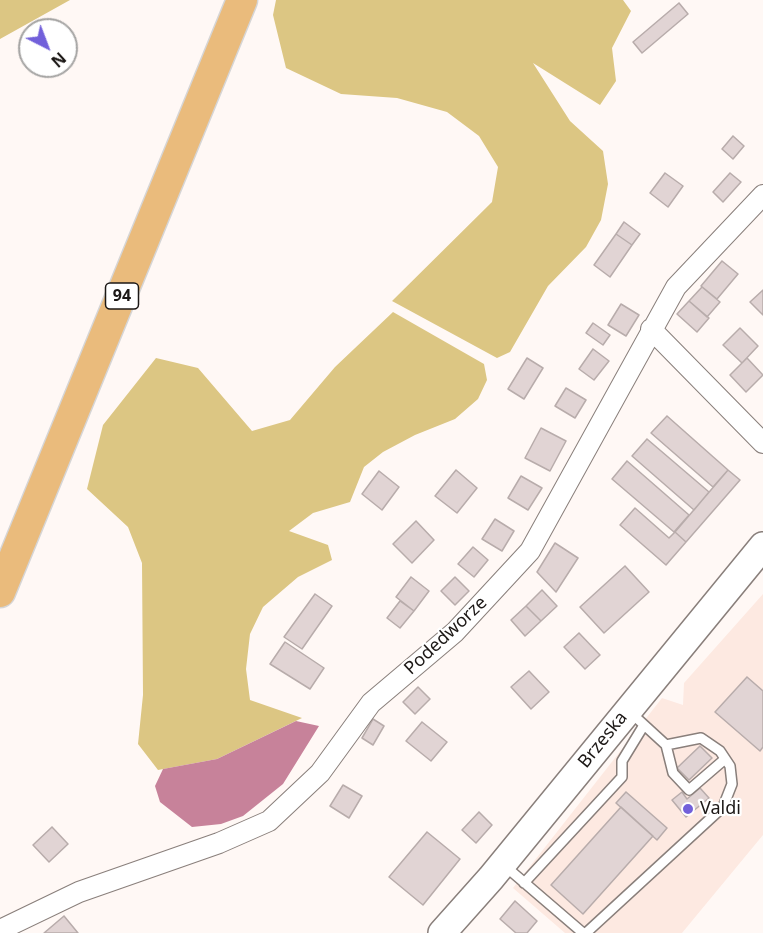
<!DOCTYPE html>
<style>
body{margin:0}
#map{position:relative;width:763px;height:933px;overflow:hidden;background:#fff8f5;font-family:"Noto Sans",sans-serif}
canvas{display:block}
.north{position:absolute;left:18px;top:18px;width:60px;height:60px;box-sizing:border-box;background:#fff;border:2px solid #a4a3a2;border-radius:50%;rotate:138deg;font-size:16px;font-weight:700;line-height:24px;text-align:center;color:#1c1816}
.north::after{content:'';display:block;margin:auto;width:21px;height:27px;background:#7260da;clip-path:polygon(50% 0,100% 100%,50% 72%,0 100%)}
</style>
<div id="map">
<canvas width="763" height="933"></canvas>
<div class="north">N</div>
</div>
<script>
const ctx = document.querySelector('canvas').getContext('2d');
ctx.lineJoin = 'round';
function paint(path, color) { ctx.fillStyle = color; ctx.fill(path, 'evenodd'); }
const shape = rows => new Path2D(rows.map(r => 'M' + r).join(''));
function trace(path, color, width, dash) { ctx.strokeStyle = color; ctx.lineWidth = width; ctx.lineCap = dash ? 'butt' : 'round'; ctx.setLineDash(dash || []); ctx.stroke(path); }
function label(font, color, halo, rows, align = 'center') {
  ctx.font = font + ' "Noto Sans",sans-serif'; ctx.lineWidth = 4.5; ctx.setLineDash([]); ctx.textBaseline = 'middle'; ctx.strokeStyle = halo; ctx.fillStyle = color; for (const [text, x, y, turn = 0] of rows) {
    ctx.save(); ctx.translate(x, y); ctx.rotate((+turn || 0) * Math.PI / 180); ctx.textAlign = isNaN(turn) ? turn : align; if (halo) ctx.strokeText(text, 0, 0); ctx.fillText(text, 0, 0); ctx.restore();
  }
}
paint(shape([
 [763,594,763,835,682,933,565,933,513,888,662,698,683,705,684,683]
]), '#fde9e1');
paint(shape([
 [0,0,70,0,0,39],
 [276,0,623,0,631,11,612,48,616,81,600,105,533,63,570,121,603,151,608,184,601,220,586,247,548,286,510,352,497,358,392,301,492,202,498,167,479,136,447,112,397,98,341,94,286,68,273,15],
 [393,312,484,364,487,380,478,399,455,419,415,435,383,452,364,467,350,502,313,513,289,531,328,545,332,560,298,577,263,607,250,634,246,669,250,700,302,718,217,759,158,770,138,744,143,695,142,563,128,527,87,489,103,425,156,358,198,368,252,431,290,420,335,367]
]), '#dcc683');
paint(shape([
 [296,721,319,726,283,784,243,816,221,824,192,827,160,802,155,786,163,769,217,759]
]), '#c7829a');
const building = shape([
 [679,3,688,14,642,53,633,42,679,3],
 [733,136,744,146,733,159,722,149,733,136],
 [665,173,683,186,668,207,650,193,665,173],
 [730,173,741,182,723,202,713,192,730,173],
 [624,222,640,234,632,245,616,234,624,222],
 [616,234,632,245,610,277,594,265,616,234],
 [722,261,738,274,717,299,701,286,722,261],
 [702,287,720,302,707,317,689,301,702,287],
 [763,290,763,315,750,302,763,290],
 [689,301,709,318,697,332,677,314,689,301],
 [621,304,639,315,626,336,608,325,621,304],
 [593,323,610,335,603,345,586,333,593,323],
 [740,328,758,346,742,363,723,345,740,328],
 [593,349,609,361,594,380,579,369,593,349],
 [527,358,543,368,524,399,508,389,527,358],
 [747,358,763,375,746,392,730,375,747,358],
 [566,388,586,400,575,418,555,406,566,388],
 [667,416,728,470,713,487,651,433,667,416],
 [541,428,566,441,550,471,525,458,541,428],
 [647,439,709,492,694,510,632,456,647,439],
 [627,461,689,515,674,532,612,479,627,461],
 [456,470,477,488,457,513,435,496,456,470],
 [728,470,740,480,686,542,675,532,728,470],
 [379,471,399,487,382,510,362,494,379,471],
 [521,476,542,488,528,510,508,498,521,476],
 [635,508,669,538,675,532,686,542,666,565,620,525,635,508],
 [495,519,514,531,502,551,482,539,495,519],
 [416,521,434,540,412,563,393,544,416,521],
 [555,543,578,558,556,592,537,572,555,543],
 [473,547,488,560,474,577,458,564,473,547],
 [625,566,649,592,604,633,580,607,625,566],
 [411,577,429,591,414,611,396,597,411,577],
 [455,577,469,591,455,605,441,591,455,577],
 [542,590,557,606,541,621,526,606,542,590],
 [315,594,332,606,302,649,284,637,315,594],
 [400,601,414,611,400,628,387,618,400,601],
 [526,606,541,621,525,636,511,620,526,606],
 [579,633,600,655,585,669,564,647,579,633],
 [285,642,324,668,310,689,270,664,285,642],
 [529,671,549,692,531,709,511,687,529,671],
 [747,677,763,691,763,747,760,751,715,712,747,677],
 [418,687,430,699,415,714,403,702,418,687],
 [373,719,384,726,373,745,362,738,373,719],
 [422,722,447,742,431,761,406,741,422,722],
 [700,746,712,758,689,780,677,768,700,746],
 [343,785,362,796,349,818,330,806,343,785],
 [700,788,709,798,686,817,672,800,682,792,687,799,700,788],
 [626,792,667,828,657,840,616,803,626,792],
 [621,807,653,836,583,914,551,885,621,807],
 [479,812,492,825,476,843,462,830,479,812],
 [52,827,68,844,49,862,33,845,52,827],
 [427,832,460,859,423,905,389,877,427,832],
 [515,901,537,921,527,933,516,933,500,919,515,901],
 [64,916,78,933,44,933,64,916]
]);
paint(building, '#e1d4d4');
trace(building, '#b8acab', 1.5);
const service = shape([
 [630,712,666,745,673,773,689,790,725,759],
 [505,866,583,933],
 [524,883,622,777,622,761,644,725],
 [586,933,723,807,732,784,730,766,720,751,701,738,666,745]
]);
const minor = shape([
 [651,329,763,443],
 [0,930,79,892,219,843,269,821,320,773,371,703,455,632,530,551,676,287,763,195]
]);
const secondary = shape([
 [442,933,491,878,763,546]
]);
const primary = shape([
 [0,592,242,0]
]);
trace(service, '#897f7b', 12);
trace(minor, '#897f7b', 22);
trace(secondary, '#897f7b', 30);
trace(primary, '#d6d5d5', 33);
trace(service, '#fff', 9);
trace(minor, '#fff', 20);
trace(secondary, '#fff', 27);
trace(primary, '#eabb7c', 30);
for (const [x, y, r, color] of [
 [688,809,6,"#7260da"]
]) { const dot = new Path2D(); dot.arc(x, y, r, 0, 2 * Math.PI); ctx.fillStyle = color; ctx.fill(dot); trace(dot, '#fff', 2); }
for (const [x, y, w] of [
 [122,296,33]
]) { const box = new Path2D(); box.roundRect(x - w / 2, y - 13, w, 26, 4.5); ctx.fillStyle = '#fff'; ctx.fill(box); trace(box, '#1c1816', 1.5); }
label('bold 16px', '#1c1816', null, [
 ["94",122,296]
]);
label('18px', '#1c1816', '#fff', [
 ["Podedworze",446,636,-43],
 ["Brzeska",603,740,-51]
]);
label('18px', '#1c1816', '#fff', [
 ["Valdi",700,809]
], 'left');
</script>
